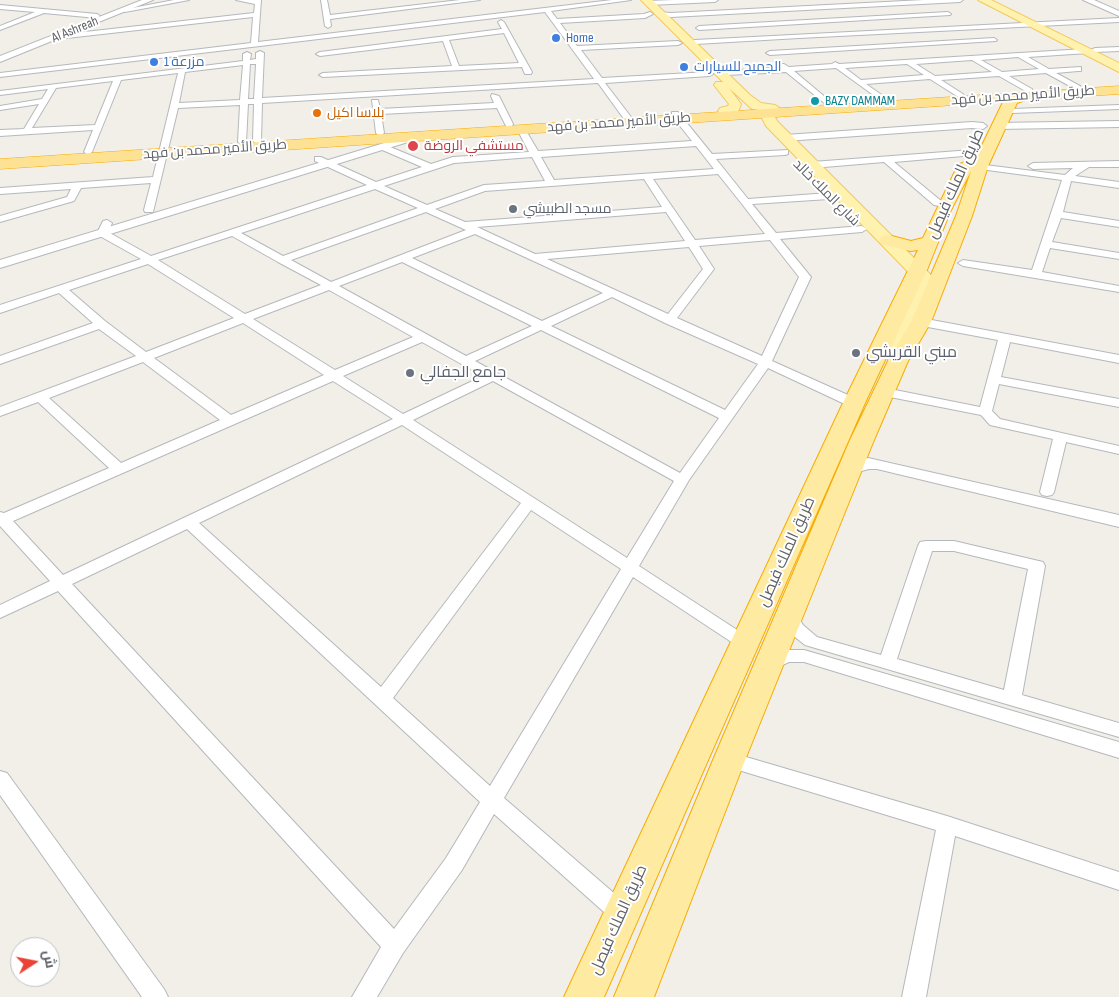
<!DOCTYPE html>
<meta charset="utf-8">
<style>
body{margin:0}
#map{position:relative;width:1119px;height:997px;overflow:hidden;background:#f1efe8;font-family:"Sofia Sans Condensed",Cairo,sans-serif}
canvas{display:block}
.north{position:absolute;left:10px;top:937px;width:50px;height:50px;box-sizing:border-box;background:#fff;border:1px solid #bfc1c3;border-radius:50%;rotate:79deg;font-size:14px;font-weight:700;line-height:20px;text-align:center;color:#5f6368}
.north::after{content:'';display:block;margin:auto;width:18px;height:22px;background:#ea4335;clip-path:polygon(50% 0,100% 100%,50% 72%,0 100%)}
</style>
<div id="map">
<canvas width="1119" height="997"></canvas>
<div class="north">ش</div>
</div>
<script>
const ctx = document.querySelector('canvas').getContext('2d');
ctx.lineJoin = 'round';
const shape = rows => new Path2D(rows.map(r => 'M' + r).join(''));
function trace(path, color, width, dash) { ctx.strokeStyle = color; ctx.lineWidth = width; ctx.lineCap = dash ? 'butt' : 'round'; ctx.setLineDash(dash || []); ctx.stroke(path); }
function paint(path, color) { ctx.fillStyle = color; ctx.fill(path, 'evenodd'); }
function label(font, color, halo, rows, align = 'center') {
  ctx.font = font + ' "Sofia Sans Condensed",Cairo,sans-serif'; ctx.lineWidth = 4; ctx.setLineDash([]); ctx.textBaseline = 'middle'; ctx.strokeStyle = halo; ctx.fillStyle = color; for (const [text, x, y, turn = 0] of rows) {
    ctx.save(); ctx.translate(x, y); ctx.rotate((+turn || 0) * Math.PI / 180); ctx.textAlign = isNaN(turn) ? turn : align; if (halo) ctx.strokeText(text, 0, 0); ctx.fillText(text, 0, 0); ctx.restore();
  }
}
const minor = shape([
 [174,0,189,0,125,12,122,10,174,0],
 [236,0,261,0,258,42,612,0,631,0,551,11,557,19,644,14,650,12,653,14,645,18,560,23,577,46,678,41,682,43,678,45,581,50,602,78,709,72,713,74,709,76,605,83,631,117,627,119,624,119,598,83,262,103,261,141,257,144,253,141,254,104,248,104,246,142,242,145,238,142,240,105,178,108,153,212,145,212,144,210,151,183,81,188,74,201,0,222,0,216,67,197,71,189,0,194,0,188,153,177,178,73,121,80,92,152,88,155,84,152,93,130,0,136,0,130,24,129,39,104,0,110,0,106,42,99,48,89,0,95,0,91,243,61,243,54,247,52,251,54,250,60,256,59,256,53,260,51,264,53,262,98,594,79,545,12,0,77,0,73,251,43,253,17,58,39,55,37,58,35,254,13,255,4,236,0],
 [250,64,256,64,254,99,248,99,250,64],
 [243,65,240,100,179,103,185,72,243,65],
 [113,81,95,125,32,128,56,88,113,81],
 [321,0,327,0,330,15,460,0,480,0,330,19,331,26,328,28,325,26,321,0],
 [673,0,718,0,715,2,649,5,646,3,649,1,673,0],
 [924,0,963,0,960,2,671,17,656,14,659,12,671,13,924,0],
 [0,5,97,14,100,16,97,18,44,13,0,30,0,26,35,12,0,9,0,5],
 [948,12,951,14,950,15,699,30,696,28,699,26,948,12],
 [1119,18,1119,22,799,38,696,44,691,46,687,44,695,40,1119,18],
 [501,20,504,22,532,72,531,74,525,74,522,67,323,77,319,75,323,73,452,66,443,41,320,56,316,54,320,52,502,29,498,22,501,20],
 [504,33,519,63,459,66,449,40,504,33],
 [994,38,997,40,996,41,770,55,766,53,770,51,994,38],
 [1119,47,1119,51,1095,52,1091,50,1095,48,1119,47],
 [1085,49,1089,51,1088,53,1028,57,1049,69,1081,67,1081,71,1078,71,1056,73,1080,86,1081,88,1077,90,1046,73,1009,76,1032,89,1032,93,1029,93,999,76,941,80,963,94,964,96,960,98,930,79,866,84,886,98,887,100,883,102,836,68,794,71,831,102,832,104,828,106,786,72,726,75,714,71,718,69,726,71,781,67,781,64,784,64,789,67,832,64,835,62,839,64,1085,49],
 [1018,57,1039,69,1002,72,981,60,1018,57],
 [972,60,992,72,935,76,916,64,972,60],
 [907,64,924,75,861,80,845,68,907,64],
 [492,94,499,96,513,124,512,126,506,126,497,108,381,114,384,133,380,136,376,133,372,100,378,100,380,109,494,103,491,96,492,94],
 [1119,105,1119,109,1012,113,1008,111,1012,109,1119,105],
 [672,112,678,112,712,154,788,150,788,154,785,155,716,159,748,199,829,193,834,196,829,199,752,204,776,233,862,226,867,229,862,232,780,239,811,277,772,361,859,400,861,403,859,406,849,406,768,368,689,480,639,566,751,639,754,643,751,647,745,649,739,647,633,577,504,798,630,907,633,914,630,921,622,924,614,921,494,814,462,870,403,953,377,997,352,997,381,947,58,591,0,618,0,605,50,581,0,526,0,512,4,513,109,468,38,402,0,416,0,407,136,356,99,329,0,364,0,356,93,323,59,293,0,313,0,305,141,259,98,235,97,233,103,221,107,220,112,223,108,232,151,256,367,185,315,161,315,157,321,157,376,182,422,167,380,149,380,145,383,144,431,164,453,157,529,152,517,129,521,126,525,129,538,151,692,141,672,116,672,112],
 [696,146,714,169,554,180,541,157,696,146],
 [532,157,545,181,484,185,427,205,384,186,454,163,532,157],
 [718,174,742,204,765,234,695,240,653,179,718,174],
 [644,179,662,207,465,222,435,209,485,191,644,179],
 [375,189,418,208,283,256,241,233,375,189],
 [426,212,466,230,331,282,291,260,426,212],
 [666,212,685,241,535,254,477,227,666,212],
 [475,234,603,293,542,321,412,258,475,234],
 [232,236,278,262,321,285,245,314,158,260,232,236],
 [770,240,799,277,762,356,677,318,714,269,699,246,770,240],
 [689,247,703,269,668,314,547,259,689,247],
 [402,262,532,326,466,356,339,286,402,262],
 [148,264,234,318,146,352,105,321,69,290,148,264],
 [329,290,413,337,335,370,253,319,329,290],
 [612,297,665,323,758,364,725,410,551,326,612,297],
 [243,323,324,375,231,415,154,358,243,323],
 [541,330,719,418,680,473,475,361,541,330],
 [422,342,483,376,403,414,343,376,422,342],
 [143,362,220,420,121,463,49,398,143,362],
 [333,381,393,419,63,575,13,521,333,381],
 [493,381,674,481,627,558,413,420,493,381],
 [402,425,521,503,381,687,199,523,402,425],
 [531,510,621,569,490,786,393,698,531,510],
 [187,529,480,802,446,858,394,929,72,584,187,529],
 [1119,121,1119,127,997,129,993,126,997,123,1119,121],
 [972,122,983,123,987,126,983,129,972,128,785,141,781,138,785,135,972,122],
 [972,150,976,153,975,155,894,162,940,200,949,202,949,206,946,207,934,205,884,162,812,168,807,165,812,162,972,150],
 [1119,161,1119,167,1089,167,1075,176,1119,182,1119,188,1071,181,1063,212,1119,221,1119,227,1061,218,1052,242,1119,253,1119,259,1050,248,1042,272,1119,286,1119,292,963,266,958,263,963,260,1032,270,1062,180,980,169,977,168,977,164,1065,175,1073,168,1033,169,1028,166,1033,163,1119,161],
 [921,318,1119,355,1119,363,1010,342,1001,377,1119,399,1119,407,999,384,992,411,1000,419,1119,446,1119,454,1066,442,1054,492,1052,495,1047,496,1042,495,1040,492,1053,439,990,425,981,415,880,395,878,392,880,389,885,388,980,407,998,340,917,325,915,322,921,318],
 [926,541,954,541,1043,562,1045,566,1022,695,1119,723,1119,737,805,645,790,633,781,616,784,612,790,610,796,612,803,625,817,637,881,655,918,546,920,542,926,541],
 [932,551,954,551,1028,569,1004,690,897,659,932,551],
 [786,650,804,650,1119,742,1119,758,804,662,789,662,770,671,764,670,761,665,764,660,786,650],
 [729,752,947,816,1119,872,1119,890,955,836,926,997,902,997,936,830,722,765,719,760,722,755,729,752],
 [0,771,7,773,164,989,168,997,142,997,0,795,0,771]
]);
const tertiary = shape([
 [142,0,153,0,0,62,0,56,142,0],
 [1083,0,1094,0,1119,11,1119,16,1083,0],
 [417,133,422,136,421,138,0,268,0,260,417,133],
 [868,458,1119,515,1119,527,877,469,869,469,850,474,844,473,841,469,844,465,868,458]
]);
const primary = shape([
 [641,0,652,0,750,95,761,103,775,105,781,109,783,112,775,117,777,121,930,274,933,278,933,284,911,340,908,361,905,365,898,367,891,365,888,361,891,340,915,284,915,279,766,126,761,116,767,111,752,109,729,88,741,104,738,112,725,115,720,114,718,111,720,108,728,106,729,104,714,85,716,82,723,82,641,0],
 [978,0,991,0,1119,63,1119,72,978,0]
]);
const trunk = shape([
 [1023,92,1030,96,1028,99,1017,103,988,166,972,216,931,322,908,361,874,440,745,760,654,997,614,997,713,760,850,440,888,361,911,322,956,216,971,171,950,212,927,270,865,403,604,997,564,997,843,403,918,250,911,251,905,250,882,244,879,240,882,236,888,235,911,241,923,238,957,167,960,164,965,162,972,166,1004,100,1006,97,1023,92]
]);
const motorway = shape([
 [1119,86,1119,94,0,169,0,159,1119,86]
]);
trace(minor, '#b5b8bc', 2);
trace(tertiary, '#b5b8bc', 2);
trace(primary, '#f2c960', 2);
trace(trunk, '#f9ab00', 2);
trace(motorway, '#f9ab00', 1);
paint(minor, '#fff');
paint(tertiary, '#fff');
paint(primary, '#fff2af');
paint(trunk, '#feeaa1');
paint(motorway, '#fde293');
for (const [x, y, r, color] of [
 [556,38,5,"#3f7fe0"],
 [154,62,5,"#3f7fe0"],
 [684,67,5,"#3f7fe0"],
 [815,101,5,"#0f9aa8"],
 [317,113,5,"#e8710a"],
 [413,146,6,"#e0444e"],
 [513,209,5,"#6b7280"],
 [856,353,5,"#6b7280"],
 [410,373,5,"#6b7280"]
]) { const dot = new Path2D(); dot.arc(x, y, r, 0, 2 * Math.PI); ctx.fillStyle = color; ctx.fill(dot); trace(dot, '#fff', 2); }
label('14px', '#5f6368', '#fff', [
 ["Al Ashreah",75,30,-22],
 ["طريق الأمير محمد بن فهد",1023,96,-4],
 ["طريق الأمير محمد بن فهد",619,123,-4],
 ["طريق الأمير محمد بن فهد",215,150,-4],
 ["شارع الملك خالد",826,193,45]
]);
label('14px', '#366cbe', '#fff', [
 ["Home",566,38],
 ["مزرعة 1",164,62],
 ["الجميح للسيارات",694,67]
], 'left');
label('14px', '#0d838f', '#fff', [
 ["BAZY DAMMAM",825,101]
], 'left');
label('14px', '#c56008', '#fff', [
 ["بلاسا اكيل",327,113]
], 'left');
label('14px', '#be3a42', '#fff', [
 ["مستشفي الروضة",424,146]
], 'left');
label('14px', '#5b616d', '#fff', [
 ["مسجد الطبيشي",523,209]
], 'left');
label('16px', '#5f6368', '#fff', [
 ["طريق الملك فيصل",956,184,-66],
 ["طريق الملك فيصل",787,552,-66],
 ["طريق الملك فيصل",619,920,-66]
]);
label('16px', '#5b616d', '#fff', [
 ["مبني القريشي",866,353],
 ["جامع الجفالي",420,373]
], 'left');
</script>
